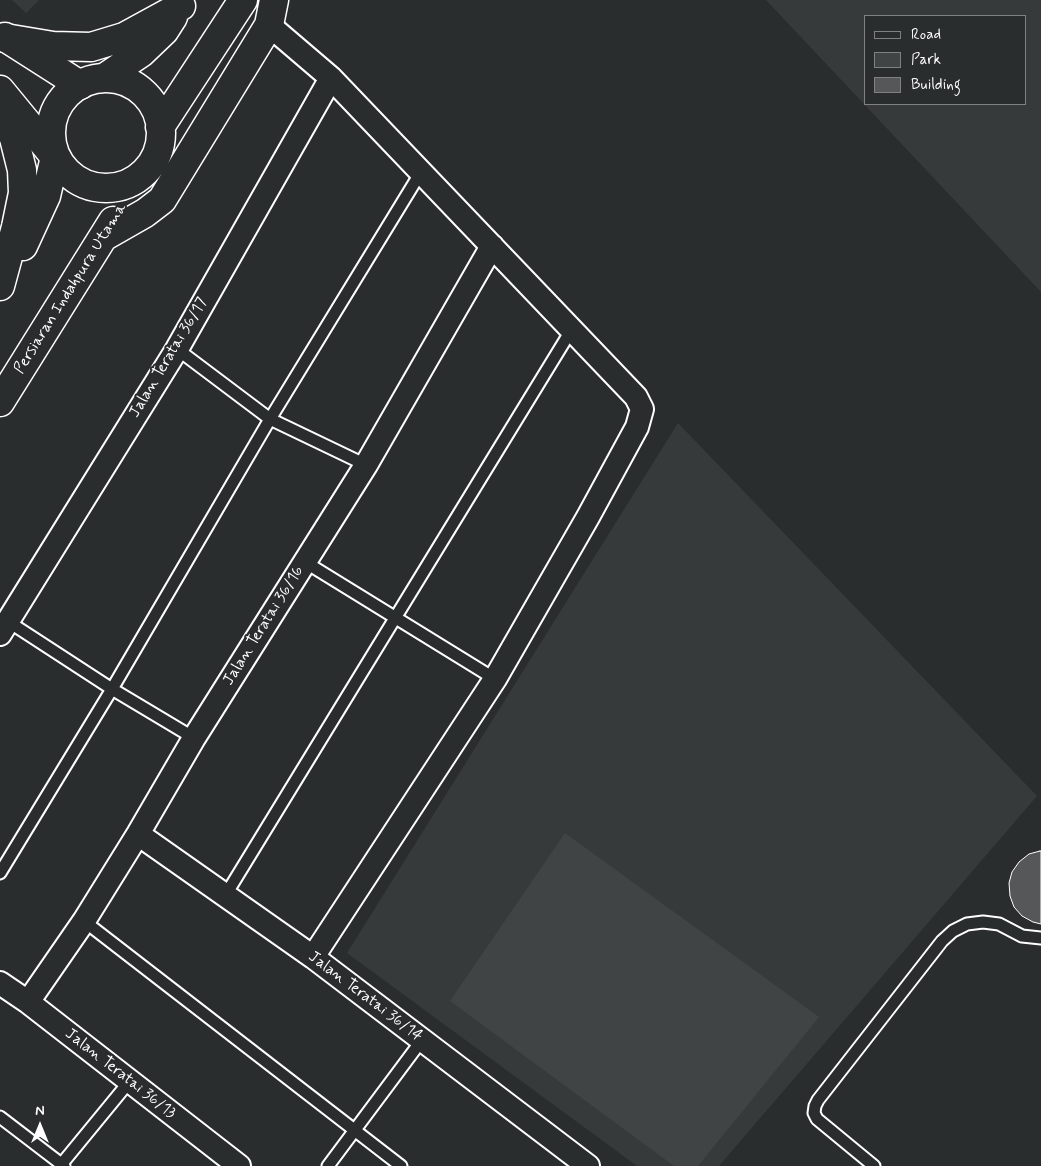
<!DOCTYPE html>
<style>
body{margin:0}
#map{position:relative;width:1041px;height:1166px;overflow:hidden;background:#2a2d2e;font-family:Mynerve,sans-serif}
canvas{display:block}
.legend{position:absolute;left:864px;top:15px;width:162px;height:90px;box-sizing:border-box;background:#2a2d2e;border:1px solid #7f8182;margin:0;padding:6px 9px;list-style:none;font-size:15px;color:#fff}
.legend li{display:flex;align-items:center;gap:10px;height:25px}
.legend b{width:25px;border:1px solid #7f8182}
.north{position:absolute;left:15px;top:1101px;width:50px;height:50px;-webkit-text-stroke:4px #2a2d2e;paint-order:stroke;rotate:0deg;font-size:14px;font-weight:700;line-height:20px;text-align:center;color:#fff}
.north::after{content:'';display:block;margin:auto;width:18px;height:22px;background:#fff;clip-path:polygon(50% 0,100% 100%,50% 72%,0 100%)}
</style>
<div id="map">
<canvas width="1041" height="1166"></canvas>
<ul class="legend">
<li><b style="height:6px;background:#2a2d2e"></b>Road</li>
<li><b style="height:14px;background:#414445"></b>Park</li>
<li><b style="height:14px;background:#555758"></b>Building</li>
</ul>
<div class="north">N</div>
</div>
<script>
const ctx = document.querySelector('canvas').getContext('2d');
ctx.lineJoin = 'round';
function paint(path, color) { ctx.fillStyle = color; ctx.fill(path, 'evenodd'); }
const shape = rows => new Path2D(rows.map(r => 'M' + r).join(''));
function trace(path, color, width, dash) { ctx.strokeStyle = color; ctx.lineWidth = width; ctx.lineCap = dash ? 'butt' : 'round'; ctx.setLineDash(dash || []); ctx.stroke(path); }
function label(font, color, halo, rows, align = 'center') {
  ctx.font = font + ' Mynerve,sans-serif'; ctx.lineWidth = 4; ctx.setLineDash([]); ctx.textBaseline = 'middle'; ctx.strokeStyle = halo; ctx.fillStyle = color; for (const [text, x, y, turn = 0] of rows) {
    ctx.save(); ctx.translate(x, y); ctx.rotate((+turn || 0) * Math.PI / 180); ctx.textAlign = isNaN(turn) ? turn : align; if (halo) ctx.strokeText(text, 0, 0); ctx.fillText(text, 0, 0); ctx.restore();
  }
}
paint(shape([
 [12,0,39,0,26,13],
 [766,0,1041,0,1041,292],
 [865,16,1025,16,1025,104,865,104],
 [678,423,1037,796,719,1166,637,1166,347,953]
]), '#373a3b');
paint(shape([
 [565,833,819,1017,698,1166,674,1166,450,1001]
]), '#414445');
const building = shape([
 [1040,851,1041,851,1041,924,1033,922,1022,916,1014,907,1010,896,1009,883,1012,872,1019,862,1029,854,1040,851]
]);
paint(building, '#555758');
trace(building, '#fff', 1);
const service = shape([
 [177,349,270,419,366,465],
 [305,562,495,679],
 [9,622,112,689,194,738],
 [0,873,112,689,270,419,421,172],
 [225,896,572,329],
 [84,921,401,1166],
 [0,1117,64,1166],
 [60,1166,129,1082],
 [328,1166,422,1040],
 [874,1166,817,1119,814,1113,815,1106,818,1100,942,941,953,931,967,924,983,922,999,924,1022,936,1041,938]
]);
const minor = shape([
 [269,25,331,78,636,397,642,409,637,427,588,517,495,679,313,957],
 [0,634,177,349,331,78],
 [138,834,313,957,588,1166],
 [0,983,28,1002,239,1166],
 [28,1002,84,921,138,834,194,738,366,465,492,246]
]);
const tertiary = shape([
 [5,37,80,85],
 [0,90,55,157]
]);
const primary = shape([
 [5,38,53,46,91,47,124,37,181,6],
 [104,78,141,53,164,31,173,17],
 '51 133a55 55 0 1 1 110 0a55 55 0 1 1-110 0Z',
 [0,110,14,138,22,170,23,193,16,227,0,286],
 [160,127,243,0],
 [103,237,145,213,162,200,269,25,274,0],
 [23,246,46,196,55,157],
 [0,402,113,221]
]);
trace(service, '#fff', 15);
trace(minor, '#fff', 26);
trace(tertiary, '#fff', 31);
trace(primary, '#fff', 31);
trace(service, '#2a2d2e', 11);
trace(minor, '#2a2d2e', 22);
trace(tertiary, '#2a2d2e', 28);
trace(primary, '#2a2d2e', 28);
label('16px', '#fff', '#2a2d2e', [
 ["Persiaran Indahpura Utama",71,289,-58],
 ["Jalan Teratai 36/17",169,358,-59],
 ["Jalan Teratai 36/16",264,626,-58],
 ["Jalan Teratai 36/14",365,997,37],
 ["Jalan Teratai 36/13",120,1074,38]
]);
</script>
